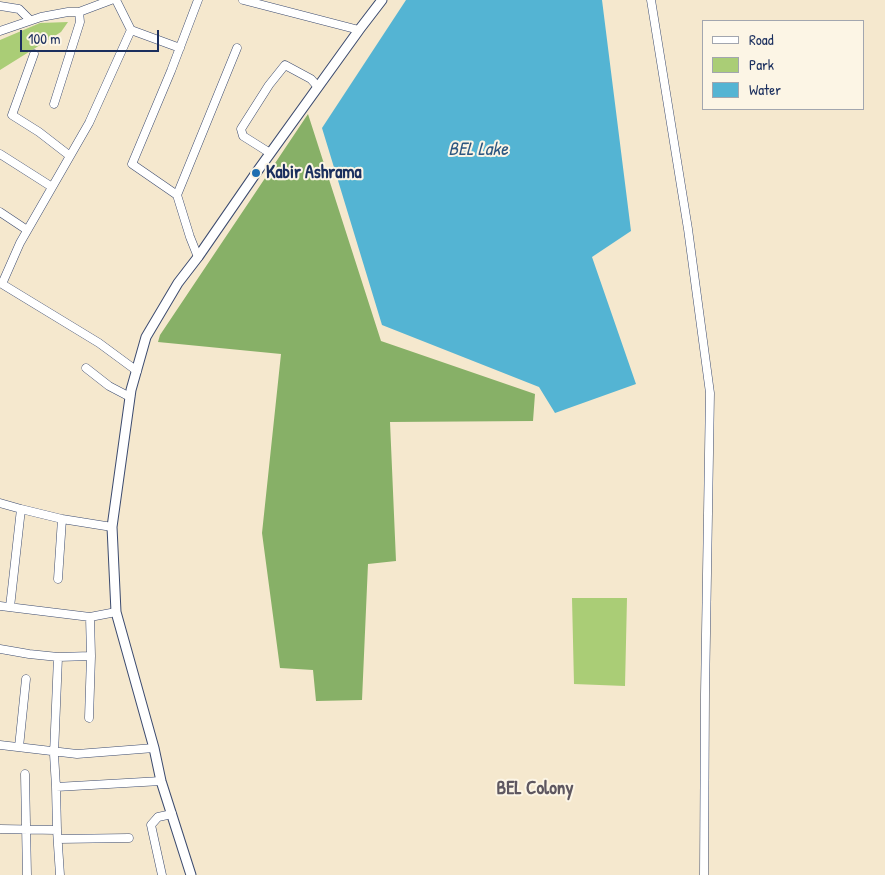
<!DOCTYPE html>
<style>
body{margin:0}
#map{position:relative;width:885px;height:875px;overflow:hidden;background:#f5e8ce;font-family:"Patrick Hand",sans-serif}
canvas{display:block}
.legend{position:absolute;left:702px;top:20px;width:162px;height:90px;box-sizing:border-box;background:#fcf5e5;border:1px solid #a2a6af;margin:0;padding:6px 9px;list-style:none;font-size:15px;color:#1b2f5e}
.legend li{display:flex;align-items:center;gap:10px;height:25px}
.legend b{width:25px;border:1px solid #a2a6af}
.scale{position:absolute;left:20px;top:30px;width:139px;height:22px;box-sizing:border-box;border:2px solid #1b2f5e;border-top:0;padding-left:6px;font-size:15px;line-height:18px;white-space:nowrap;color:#1b2f5e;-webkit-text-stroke:4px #fcf5e5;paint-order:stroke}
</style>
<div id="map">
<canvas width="885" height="875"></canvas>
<ul class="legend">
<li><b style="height:6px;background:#fff"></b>Road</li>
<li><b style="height:14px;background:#aacd76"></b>Park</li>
<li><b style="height:14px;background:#54b4d3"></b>Water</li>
</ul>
<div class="scale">100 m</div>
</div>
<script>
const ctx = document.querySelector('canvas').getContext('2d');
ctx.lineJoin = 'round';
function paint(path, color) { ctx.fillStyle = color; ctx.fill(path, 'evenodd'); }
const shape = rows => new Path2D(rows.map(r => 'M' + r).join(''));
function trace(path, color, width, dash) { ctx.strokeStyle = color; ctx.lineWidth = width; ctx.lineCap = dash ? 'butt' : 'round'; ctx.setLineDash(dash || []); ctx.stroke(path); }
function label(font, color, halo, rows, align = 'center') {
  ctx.font = font + ' "Patrick Hand",sans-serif'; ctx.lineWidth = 4; ctx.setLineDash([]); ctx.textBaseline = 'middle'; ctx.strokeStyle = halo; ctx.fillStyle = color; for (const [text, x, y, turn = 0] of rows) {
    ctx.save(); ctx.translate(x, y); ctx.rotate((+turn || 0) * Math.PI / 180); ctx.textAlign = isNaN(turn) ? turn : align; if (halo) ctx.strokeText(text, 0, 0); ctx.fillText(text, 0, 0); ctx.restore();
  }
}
paint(shape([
 [68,22,61,32,0,70,0,40,40,23],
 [572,598,627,598,625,686,574,684]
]), '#aacd76');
paint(shape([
 [308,114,381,341,535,394,533,421,390,422,396,561,368,564,362,700,316,701,313,670,280,668,262,533,281,354,158,342,160,335]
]), '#87b067');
paint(shape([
 [406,0,602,0,631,231,592,257,636,384,555,413,539,387,382,325,322,128]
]), '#54b4d3');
const minor = shape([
 [116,0,131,30,180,48],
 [243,0,359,30],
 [651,0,688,229,710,393,705,694,704,875],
 [0,6,19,9,30,20],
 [131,30,89,123,20,243,2,284,99,343,137,371],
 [0,31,41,17,68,12,79,12,111,0],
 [34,54,12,115,39,132,70,156],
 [54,104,80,22,79,12],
 [270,153,243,136,241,129,269,85,285,65,311,79,318,87],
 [0,154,52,187],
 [177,195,237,48],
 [0,212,27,230],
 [198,257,190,237,177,195,132,164,171,71,198,0],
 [86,368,109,386,130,397],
 [0,503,21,509],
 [62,519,112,527],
 [0,606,90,617,116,612],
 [10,607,21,509,62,519,58,579],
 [0,649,29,654,58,657,91,656],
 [89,718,91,656,90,617],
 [0,745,77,754,154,748],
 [19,747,26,679],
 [25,774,27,875],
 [56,787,54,754,58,657],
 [0,829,57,830],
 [58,839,129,838],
 [60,875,57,830,56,787,161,781],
 [162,875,151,825,158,817,172,814]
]);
const tertiary = shape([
 [191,875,161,781,154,748,116,612,112,527,131,390,146,337,178,283,198,257,256,173,359,30,382,0]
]);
trace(minor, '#3c4b6f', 9);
trace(tertiary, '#3c4b6f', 11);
trace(minor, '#fff', 8);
trace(tertiary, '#fff', 9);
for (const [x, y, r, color] of [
 [256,173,5,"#1f6fb2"]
]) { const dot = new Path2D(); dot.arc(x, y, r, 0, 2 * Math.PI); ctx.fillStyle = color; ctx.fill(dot); trace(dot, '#fcf5e5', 2); }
label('bold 18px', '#1b2f5e', '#fcf5e5', [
 ["Kabir Ashrama",266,173]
], 'left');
label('italic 19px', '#2c5781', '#fcf5e5', [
 ["BEL Lake",478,150]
]);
label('bold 19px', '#5e5760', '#fcf5e5', [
 ["BEL Colony",535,789]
]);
</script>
